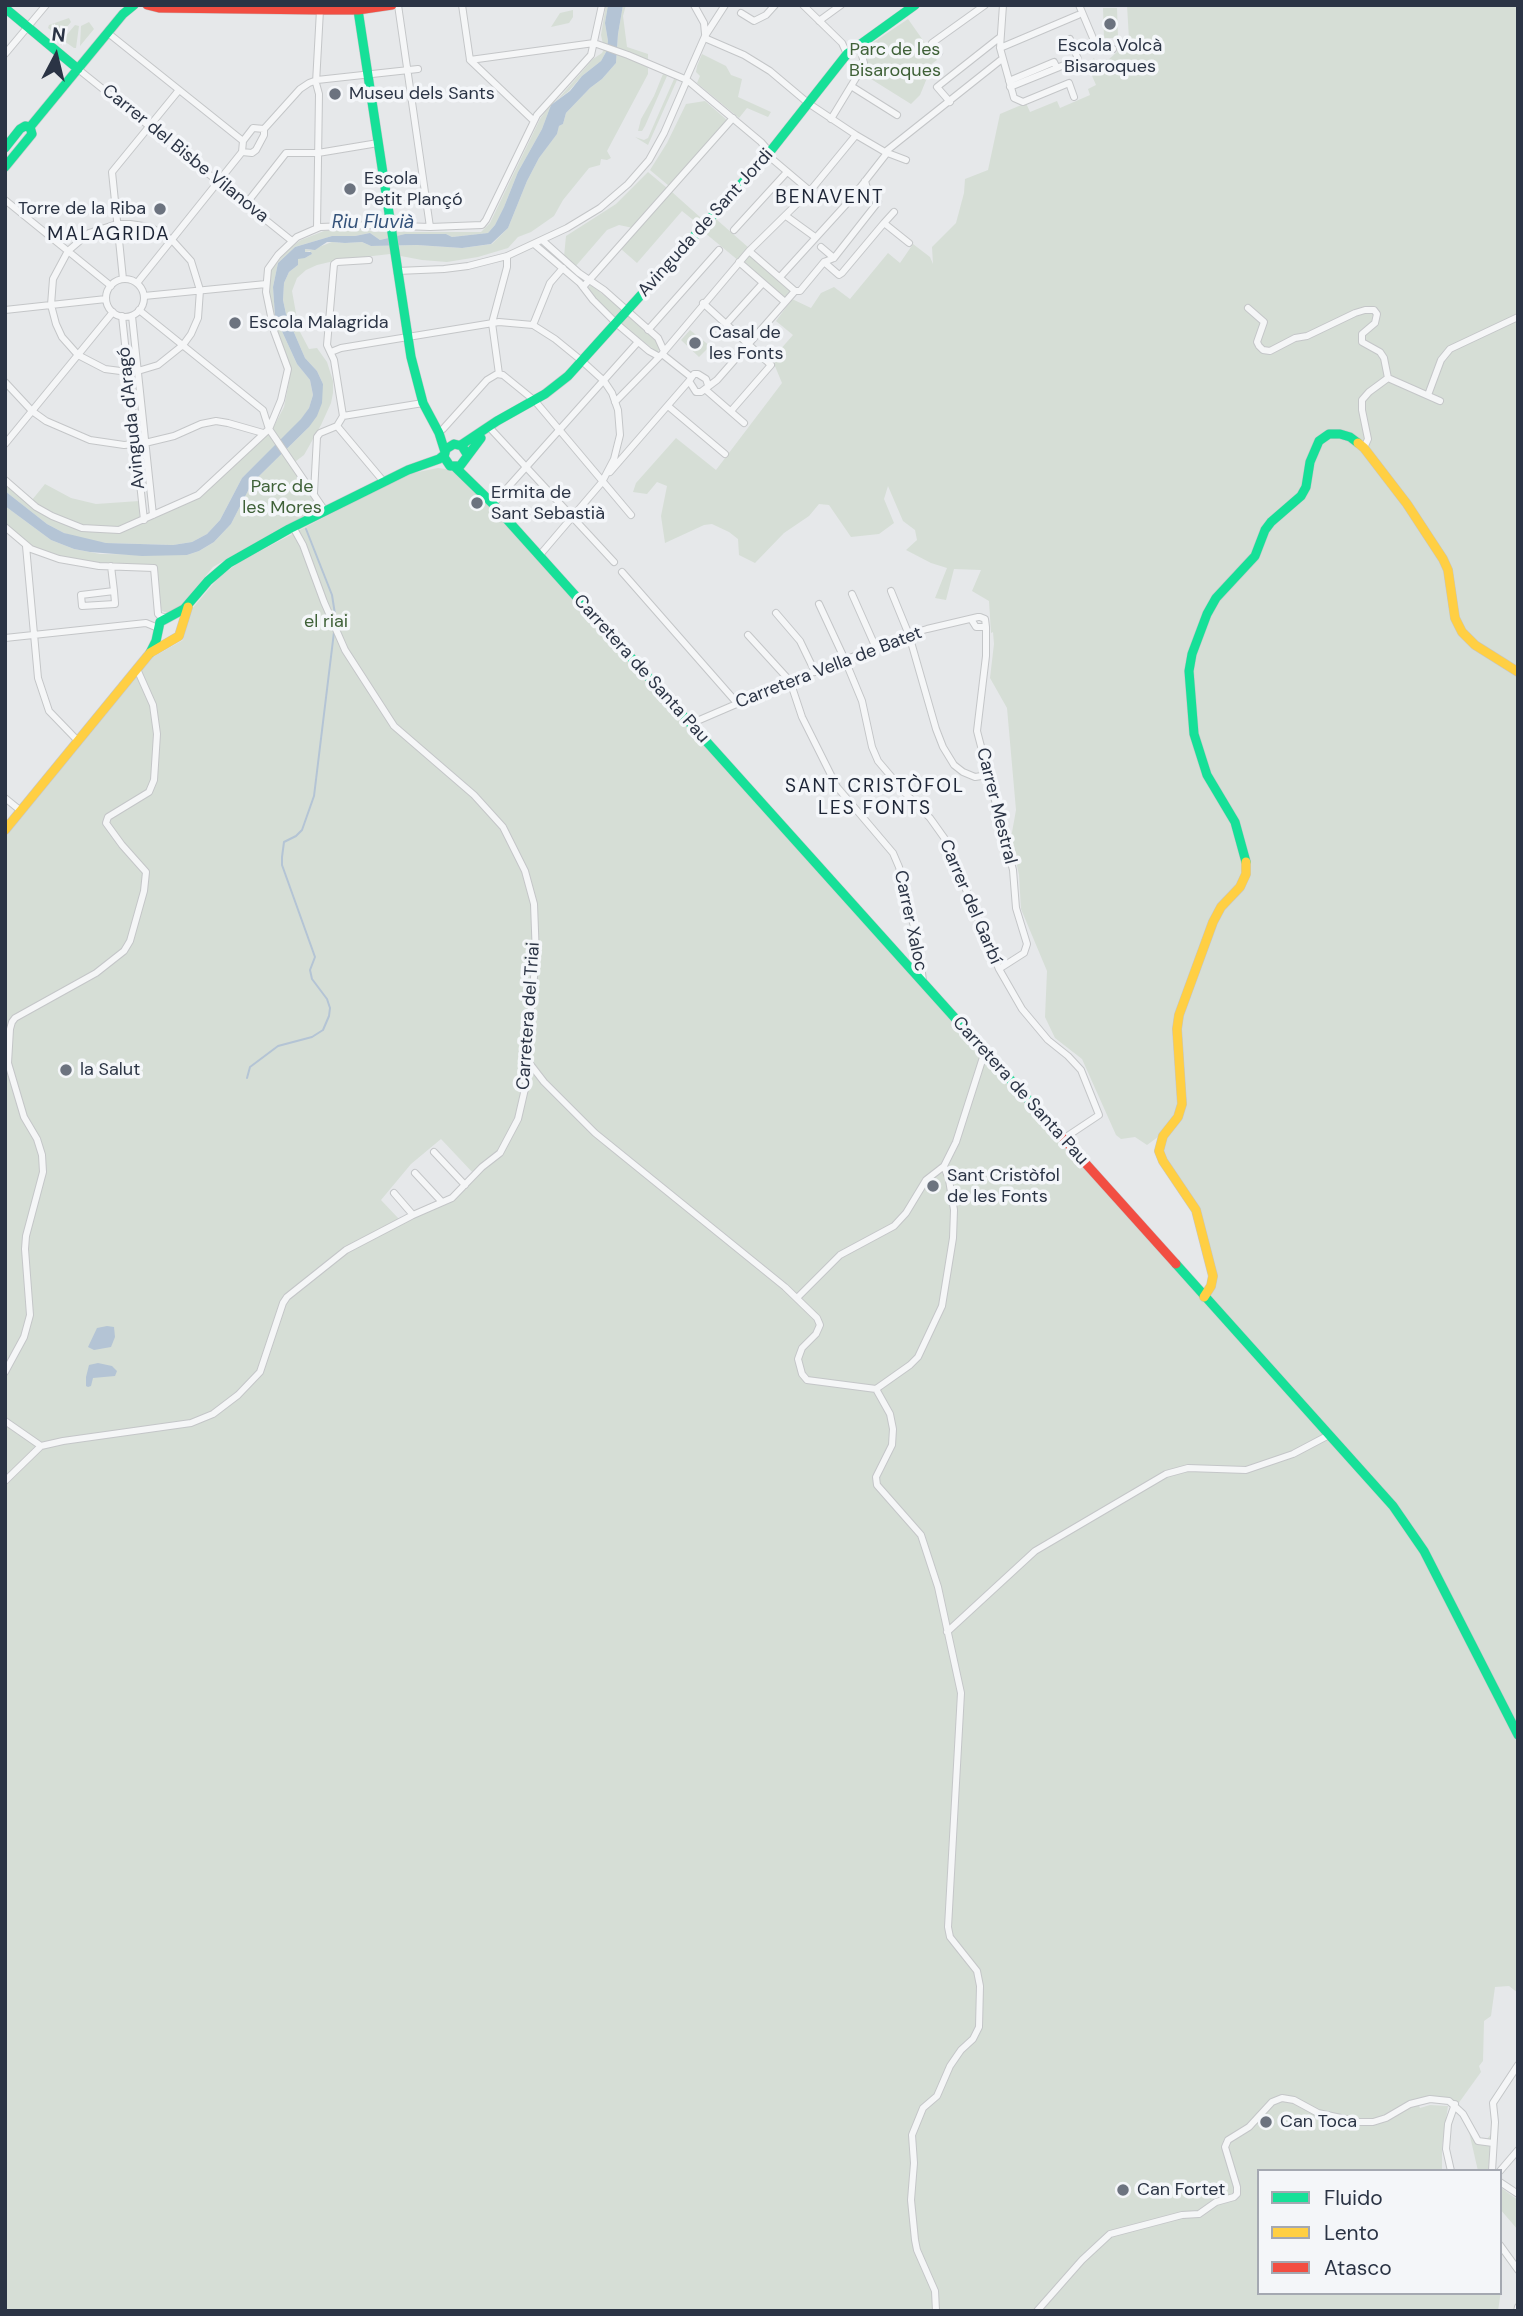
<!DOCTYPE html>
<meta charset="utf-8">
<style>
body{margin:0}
#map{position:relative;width:1523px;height:2316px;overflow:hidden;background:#e6e8ea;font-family:"DM Sans",sans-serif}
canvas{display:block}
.frame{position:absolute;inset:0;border:7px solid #2b3445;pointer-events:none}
.legend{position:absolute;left:1257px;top:2169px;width:245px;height:126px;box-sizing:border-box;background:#f4f6f9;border:2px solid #a4a8b1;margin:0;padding:9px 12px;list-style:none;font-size:21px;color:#2b3445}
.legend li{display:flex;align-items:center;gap:14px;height:35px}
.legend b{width:35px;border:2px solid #a4a8b1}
.north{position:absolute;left:21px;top:21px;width:70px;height:70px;-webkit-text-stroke:5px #f4f6f9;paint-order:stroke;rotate:7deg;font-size:19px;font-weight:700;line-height:28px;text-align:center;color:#2b3445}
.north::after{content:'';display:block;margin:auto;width:24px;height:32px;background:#2b3445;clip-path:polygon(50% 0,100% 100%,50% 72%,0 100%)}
</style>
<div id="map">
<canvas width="1523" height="2316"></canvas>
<div class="frame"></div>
<ul class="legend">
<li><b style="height:9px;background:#16e098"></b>Fluido</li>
<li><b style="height:9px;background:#ffcf43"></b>Lento</li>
<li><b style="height:9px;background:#f24e42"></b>Atasco</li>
</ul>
<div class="north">N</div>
</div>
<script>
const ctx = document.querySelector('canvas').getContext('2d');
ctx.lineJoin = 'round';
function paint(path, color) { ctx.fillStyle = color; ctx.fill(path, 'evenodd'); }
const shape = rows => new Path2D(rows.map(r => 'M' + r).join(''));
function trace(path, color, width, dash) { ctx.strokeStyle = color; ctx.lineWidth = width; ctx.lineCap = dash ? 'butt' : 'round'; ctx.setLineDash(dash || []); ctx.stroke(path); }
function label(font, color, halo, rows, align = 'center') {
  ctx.font = font + ' "DM Sans",sans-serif'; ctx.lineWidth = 7; ctx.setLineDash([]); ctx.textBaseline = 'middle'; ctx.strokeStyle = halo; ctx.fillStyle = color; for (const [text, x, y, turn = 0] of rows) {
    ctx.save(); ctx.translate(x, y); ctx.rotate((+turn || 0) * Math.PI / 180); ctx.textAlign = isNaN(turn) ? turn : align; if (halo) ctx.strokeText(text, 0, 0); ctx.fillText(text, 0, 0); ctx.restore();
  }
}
paint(shape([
 [606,5,608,5,605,23,608,41,606,52,601,61,582,76,569,91,551,105,542,129,518,172,504,207,495,225,488,233,452,237,446,234,405,234,380,240,370,233,355,236,332,236,295,247,278,263,273,287,275,316,297,364,310,380,313,395,309,408,301,420,242,478,220,520,207,534,192,542,173,545,106,543,82,539,64,533,47,524,5,491,5,484,73,527,103,533,128,530,201,497,267,435,273,428,284,407,290,377,290,367,272,316,269,289,271,270,288,249,301,240,324,231,367,230,374,232,481,232,490,223,540,119,550,105,559,98,593,59,602,53,604,49,601,35],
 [623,5,626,5,623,16,627,47,648,54,648,74,607,151,611,158,607,160,601,159,600,165,589,168,563,200,554,216,531,232,518,237,508,248,478,257,447,262,422,260,390,254,338,260,317,265,306,270,297,278,292,291,299,330,309,349,317,348,327,362,333,381,333,393,331,403,321,425,304,455,296,461,289,462,323,508,248,547,213,567,179,608,168,613,162,611,160,605,155,566,100,563,64,557,35,548,5,523,5,506,51,540,74,549,100,554,187,555,199,551,214,542,231,524,252,483,309,427,323,384,317,371,305,358,286,314,283,300,284,283,289,272,298,265,298,258,305,258,312,254,310,251,305,252,305,249,311,250,332,242,345,243,362,242,371,246,417,245,462,248,492,244,508,228,527,181,539,158,557,134,559,126,563,124,566,113,590,88,602,79,616,63,618,34],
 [1127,5,1518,5,1518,1993,1509,1986,1495,1987,1491,2016,1484,2021,1483,2061,1479,2066,1481,2072,1458,2104,1479,2138,1487,2139,1492,2133,1488,2171,1478,2171,1467,2123,1450,2103,1441,2101,1418,2103,1420,2108,1430,2105,1448,2106,1442,2147,1442,2171,1259,2171,1259,2293,1500,2293,1500,2282,1502,2284,1498,2311,5,2311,5,837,153,657,183,640,191,610,219,577,241,561,380,488,413,473,438,468,453,470,465,478,1197,1294,1209,1282,1209,1269,1192,1208,1159,1157,1162,1134,1147,1145,1135,1137,1121,1139,1116,1135,1082,1059,1055,1038,1045,1017,1047,971,1021,909,1019,875,1011,838,1016,810,1007,708,990,678,994,644,993,632,991,633,989,601,972,591,981,570,954,569,946,600,935,598,947,568,931,563,906,550,917,540,915,530,903,521,888,486,884,499,894,523,879,534,851,537,829,505,819,504,809,516,784,533,755,563,739,555,738,539,729,532,712,524,704,525,665,543,661,516,667,486,657,482,647,494,633,492,636,483,676,438,716,470,782,383,772,359,793,335,776,321,792,299,811,308,821,293,834,287,850,299,888,253,900,263,913,244,930,257,933,264,932,247,956,223,964,193,965,179,988,170,1000,114,1026,103,1030,112,1057,101,1060,108,1090,95,1088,89,1096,85,1087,64,1094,58,1097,64,1108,60,1117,52,1119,39,1129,39],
 [441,1139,474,1174,454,1193,399,1219,381,1200,411,1164],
 [1117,8,1118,38,1104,38,1103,8],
 [573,10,573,17,569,23,551,27,560,13],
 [69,18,71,22,60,35,57,35,48,28,49,25],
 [908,19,937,60,922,71,927,78,920,95,911,104,863,74,868,66,866,51,868,46],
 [89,22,94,29,80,46,81,26],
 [75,25,79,26,76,48,74,48,64,41,64,38],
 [702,54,726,66,731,75,742,79,738,97,771,112,768,117,747,108,739,118,697,83,700,76,696,72,697,66],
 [663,74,667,76,645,126,642,131,638,131,641,119,654,96],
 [674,79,677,80,648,145,635,137,644,140,648,138],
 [705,101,727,120,669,186,650,170,667,143,686,104],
 [648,172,667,188,633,228,619,225,607,230,575,267,564,257,566,236,616,204],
 [672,192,701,218,697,223,682,211,637,263,621,249],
 [716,219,749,248,739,261,705,233],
 [750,255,790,291,784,298,744,262],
 [591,285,624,311,618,319,596,300,588,288],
 [628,316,656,341,661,348,657,352,621,324],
 [690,330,710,346,699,357,681,340],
 [45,484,71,498,96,504,139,501,140,518,121,527,97,528,78,524,53,514,32,500],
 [1500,2187,1518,2200,1518,2230,1500,2209]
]), '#d6ded6');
paint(shape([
 [608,5,623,5,618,34,616,63,602,79,590,88,566,113,563,124,559,126,557,134,539,158,527,181,508,228,491,244,462,248,417,245,371,246,362,242,345,243,332,242,327,242,315,250,305,249,305,252,311,252,312,254,305,258,298,259,298,265,289,272,284,283,283,300,286,314,305,358,317,371,323,384,322,403,317,416,309,427,252,483,231,524,214,542,199,551,187,555,142,556,90,552,74,549,51,540,5,506,5,491,47,524,64,533,106,543,173,545,192,542,207,534,220,520,242,478,301,419,309,408,313,395,310,380,297,364,275,316,273,287,278,263,295,247,332,236,355,236,370,233,380,240,405,234,446,234,452,237,488,233,495,225,504,207,518,172,542,129,551,105,570,91,582,76,601,61,606,52,608,41,605,23],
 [107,1326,114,1327,115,1337,111,1347,94,1350,88,1347,97,1328],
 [98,1363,112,1366,117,1371,115,1376,93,1378,91,1386,88,1387,86,1386,86,1377,89,1365]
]), '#b4c4d5');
trace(shape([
 [306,529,332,595,337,627],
 [247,1078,250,1067,278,1046,312,1037,323,1030,329,1016,330,1008,327,999,312,979,310,970,315,957,282,865,282,857,284,842,296,836,302,830,314,796,334,632]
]), '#b4c4d5', 2);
const street = shape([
 [398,5,430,227],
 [462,5,470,60],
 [694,5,704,23,705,34],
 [803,5,842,43,847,54],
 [1003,5,1000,48,1014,98,1023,102,1069,83,1074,97],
 [1079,5,1098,50,1113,49],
 [741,13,754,21,766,15,775,5],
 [819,21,841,5],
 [108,33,243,141],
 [705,36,707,39,744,55,770,71,808,103,856,135,885,152,906,160],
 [1000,48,1078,15],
 [939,53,932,43,985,5],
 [5,54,46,5],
 [470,60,594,43,628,55,687,80,761,142,768,150,771,158,810,191],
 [470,60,534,121],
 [1057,68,1078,59,1070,39],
 [78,69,292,241],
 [686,79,705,36,725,5],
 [1009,81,1054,62,1057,68,1010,87],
 [851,86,897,115],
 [950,102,937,87,999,38],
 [831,119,862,68,864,63,859,44],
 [264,129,300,89,309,83,317,80,418,69],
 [242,152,243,141,253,128,264,129],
 [242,152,252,153,256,150,264,135,264,129],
 [885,152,1002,59],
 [5,200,111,286],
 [246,204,286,153,318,153,378,143],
 [786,216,815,237],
 [884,223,894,212],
 [317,228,319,94,316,83,320,10],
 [734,230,787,172],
 [542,240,579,273,604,290,658,338,663,349],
 [534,244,580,283,593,300,617,324,649,351,658,356],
 [821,247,834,258],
 [749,251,795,291],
 [739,262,785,302],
 [824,262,839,275,842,273,884,223,909,243],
 [397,271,444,269,468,266,507,256,567,228,600,208,628,184,649,160,664,133,687,80],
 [780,277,851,199,887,153],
 [123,279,112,172,179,90],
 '106 298a19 19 0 1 1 38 0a19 19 0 1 1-38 0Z',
 [137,283,242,152],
 [583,287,733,118],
 [144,296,266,284],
 [703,303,771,365,731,411],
 [1248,308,1264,322,1257,342,1259,346,1263,350,1270,351,1295,338,1307,336,1355,313,1365,310,1374,310,1377,314,1375,323,1362,334,1362,342,1380,352,1384,358,1388,378,1440,401],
 [5,310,106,299],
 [139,310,263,410,269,429,325,511],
 [122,316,144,520],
 [132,316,153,515],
 [726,324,763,283],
 [533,325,550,283,563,268],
 [648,330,719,250],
 [331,352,341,348,499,322,533,325,555,339,582,361,604,381,612,393,618,410,620,435,614,459,602,482],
 [662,354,691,377],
 [128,372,105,369,78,355,62,337,56,324,51,305,53,279,68,251,89,233,117,224,130,224,150,227,172,240,191,261,200,290,198,318,191,334,183,345,158,365,138,371],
 [499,374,492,323,507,267,507,256],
 [5,382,32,411,46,421,90,440,124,445,145,443,174,436,201,424,216,421,228,423,263,433],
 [708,385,706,379,698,374,694,374,689,381,696,392,701,392,717,380,795,291,800,291,824,262,834,258,878,202,869,195,865,181],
 [706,390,744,423],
 [1428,395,1441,360,1450,349,1518,317],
 [615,402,662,354,749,251,810,191,856,135],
 [668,406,725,454],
 [343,416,423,403],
 [337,426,384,482],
 [489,427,614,562],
 [269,429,281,400,288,369,274,331,266,292,268,269,278,255,297,237,320,227,374,225,430,227,482,225,486,220,537,115,591,55,602,5],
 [438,432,443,429,487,380,497,374,503,375,535,401,631,515],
 [5,444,113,312],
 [1364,448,1368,439,1362,410,1362,400,1369,392,1388,378],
 [610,472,689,381],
 [5,480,36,507,52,516,82,528,119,530,198,495,269,429],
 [314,493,317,437,320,433,337,426,343,416,334,360,327,345,334,264,337,262,369,260],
 [493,504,638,342],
 [5,527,31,549,59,559,99,566,154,568,158,614,160,616,167,618],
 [26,546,38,678,49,711,77,740],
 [539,556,603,481],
 [111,566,114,591,115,603,115,604,82,606,81,595,114,591],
 [622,572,737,703],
 [891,591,909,635,936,729,943,747,954,765,963,772,975,777,988,775],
 [852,594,876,648],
 [819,604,845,660,862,701,872,747,878,761,906,794,930,818,945,839,999,969,1022,1009,1048,1040,1068,1056,1081,1070,1099,1115,1063,1139],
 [776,613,800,641,815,672],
 [986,627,986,656,977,731,1013,870,1016,908,1027,944,1024,953,999,969],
 [748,635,790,681,802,717,837,787,893,853,899,867,919,947,923,981],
 [5,638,146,623,158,628],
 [690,724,790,681,917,632,927,629,978,617,980,617,985,619,986,627,976,627,971,619],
 [5,798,21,811],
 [527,1060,544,1082,595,1133,785,1287,817,1318,820,1325,816,1334,802,1348,798,1359,802,1374,807,1380,876,1389,890,1414,893,1429,892,1445,876,1477,877,1485,921,1535,938,1587,961,1693,948,1927,950,1937,977,1971,980,1986,979,2027,973,2039,961,2050,950,2066,937,2096,923,2108,912,2135,914,2163,911,2200,915,2240,917,2250,935,2291,936,2311],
 [434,1152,465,1185],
 [415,1173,442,1202],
 [394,1193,413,1215],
 [797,1298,840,1255,894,1226,906,1213,926,1180,944,1166,956,1142,985,1051],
 [5,1372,24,1337,30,1315,25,1249,26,1236,43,1172,42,1155,37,1139,24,1117,8,1063,10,1029,12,1022,15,1018,96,973,124,951,130,941,144,891,146,872,122,845,106,823,108,817,149,792,154,780,157,734,153,705,137,669],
 [876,1389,910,1365,918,1357,942,1306,953,1238,954,1210,949,1180,944,1166],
 [5,1421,41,1446],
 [5,1481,41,1446,63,1441,191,1423,213,1414,238,1395,260,1372,283,1303,287,1297,346,1250,413,1215,452,1198,482,1167,500,1153,518,1119,527,1080,528,1038,536,957,534,904,525,871,503,827,474,795,394,726,345,650,324,602,303,545,293,527],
 [947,1632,1035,1551,1166,1474,1188,1468,1246,1470,1293,1454,1329,1435],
 [1451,2171,1446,2149,1448,2124,1455,2104],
 [1492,2171,1495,2122,1493,2103,1518,2065],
 [1500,2171,1518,2150],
 [1500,2182,1518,2194],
 [1500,2245,1518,2270],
 [1037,2311,1082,2260,1110,2234,1182,2215,1199,2214,1216,2202,1234,2197,1237,2194,1237,2187,1225,2147,1228,2140,1249,2127,1272,2102,1282,2098,1294,2100,1318,2113,1359,2122,1373,2122,1386,2118,1410,2104,1430,2099,1449,2101,1463,2114,1478,2141,1493,2143],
 [1517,2311,1518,2307]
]);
const fast = shape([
 [5,8,78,69],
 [358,10,411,357,423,403,439,433,445,452],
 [5,148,20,129,25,126,30,127,123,14,134,5],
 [5,167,32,134,30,127],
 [461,445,497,421,545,394,568,376,769,153,847,54,915,5],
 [467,454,462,446,454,444,446,449,444,457,450,466,460,466,481,438],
 [455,467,493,504,1034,1106],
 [150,653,156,641,160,622,184,609,208,581,229,563,289,529,408,470,439,459,444,455],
 [1246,862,1235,822,1207,775,1194,734,1189,671,1192,654,1207,614,1216,598,1255,556,1265,530,1271,522,1301,496,1306,487,1310,462,1319,441,1329,434,1340,434,1350,437,1358,443],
 [1176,1264,1393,1506,1424,1551,1518,1735]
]);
const slow = shape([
 [1358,443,1364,448,1407,504,1443,559,1448,570,1455,618,1462,632,1475,645,1518,672],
 [5,830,150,653,179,636,188,607],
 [1204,1297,1211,1286,1213,1276,1196,1210,1163,1161,1159,1151,1163,1136,1178,1117,1182,1104,1177,1029,1179,1015,1213,922,1221,907,1240,887,1246,874,1246,862]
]);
const jam = shape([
 [147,5,159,8,320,10,358,10,392,5],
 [1034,1106,1176,1264]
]);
trace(street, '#c4c6c8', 8);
trace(fast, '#c4c6c8', 10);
trace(slow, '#c4c6c8', 10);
trace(jam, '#c4c6c8', 10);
trace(street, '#f5f6f7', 6);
trace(fast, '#16e098', 9);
trace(slow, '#ffcf43', 9);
trace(jam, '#f24e42', 9);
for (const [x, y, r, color] of [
 [1110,24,7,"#6c737f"],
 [335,94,7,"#6c737f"],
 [350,189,7,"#6c737f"],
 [160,209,7,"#6c737f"],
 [235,323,7,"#6c737f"],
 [695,343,7,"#6c737f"],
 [477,503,7,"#6c737f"],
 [66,1070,7,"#6c737f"],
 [933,1186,7,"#6c737f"],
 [1266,2122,7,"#6c737f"],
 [1123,2190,7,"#6c737f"]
]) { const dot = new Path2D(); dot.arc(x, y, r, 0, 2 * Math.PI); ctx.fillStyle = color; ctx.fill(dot); trace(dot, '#f4f6f9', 2.5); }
label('18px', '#2b3445', '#f4f6f9', [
 ["Escola Volcà",1110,46,"center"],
 ["Bisaroques",1110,67,"center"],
 ["Museu dels Sants",349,94],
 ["Escola",364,179],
 ["Petit Plançó",364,200],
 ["Torre de la Riba",146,209,"right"],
 ["Escola Malagrida",249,323],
 ["Casal de",709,333],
 ["les Fonts",709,354],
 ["Ermita de",491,493],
 ["Sant Sebastià",491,514],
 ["la Salut",80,1070],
 ["Sant Cristòfol",947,1176],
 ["de les Fonts",947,1197],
 ["Can Toca",1280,2122],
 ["Can Fortet",1137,2190]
], 'left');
label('18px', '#3f6138', '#f4f6f9', [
 ["Parc de les",895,50],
 ["Bisaroques",895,71],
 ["Parc de",282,487],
 ["les Mores",282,508],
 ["el riai",326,622]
]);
label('18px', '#2b3445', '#f4f6f9', [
 ["Carrer del Bisbe Vilanova",185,154,39],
 ["Avinguda de Sant Jordi",706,223,-48],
 ["Avinguda d'Aragó",132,418,-96],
 ["Carretera Vella de Batet",829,668,-21],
 ["Carretera de Santa Pau",641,669,48],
 ["Carrer Mestral",996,806,76],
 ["Carrer del Garbí",970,902,67],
 ["Carrer Xaloc",910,921,78],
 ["Carretera del Triai",529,1016,-86],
 ["Carretera de Santa Pau",1020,1091,48]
]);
ctx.letterSpacing = '2px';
label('19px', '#1d2536', '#f4f6f9', [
 ["BENAVENT",830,198],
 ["MALAGRIDA",109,235],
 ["SANT CRISTÒFOL",875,787],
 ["LES FONTS",875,809]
]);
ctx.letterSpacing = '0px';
label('italic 19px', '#34527a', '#f4f6f9', [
 ["Riu Fluvià",373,223]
]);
</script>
